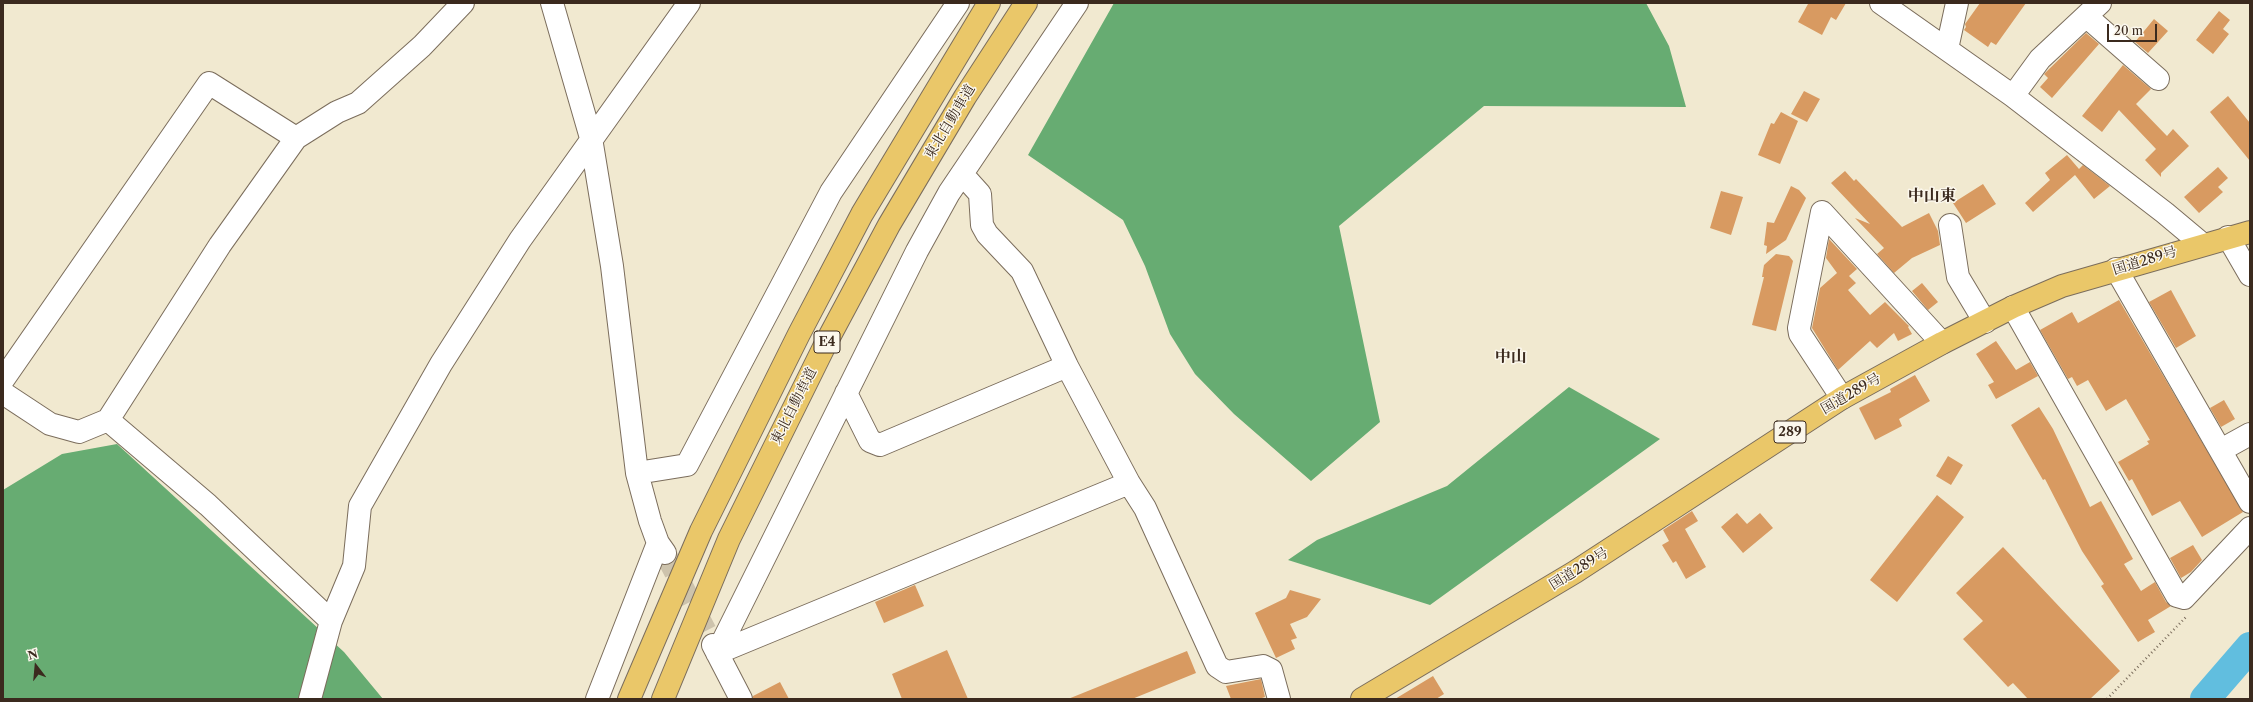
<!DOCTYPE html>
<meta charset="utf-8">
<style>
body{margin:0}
#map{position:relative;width:2253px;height:702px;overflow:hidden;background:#f1e9d0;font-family:"Libre Caslon Text",serif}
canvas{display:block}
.frame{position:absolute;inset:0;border:4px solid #3b2a1e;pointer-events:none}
.north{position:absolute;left:16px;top:646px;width:40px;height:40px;-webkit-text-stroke:3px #fbf7ec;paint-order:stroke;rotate:344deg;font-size:11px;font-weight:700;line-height:16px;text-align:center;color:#3b2a1e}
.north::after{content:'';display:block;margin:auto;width:14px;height:18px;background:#3b2a1e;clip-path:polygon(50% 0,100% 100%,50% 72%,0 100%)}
.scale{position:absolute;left:2107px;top:24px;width:50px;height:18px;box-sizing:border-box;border:2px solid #3b2a1e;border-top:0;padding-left:5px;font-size:12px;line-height:14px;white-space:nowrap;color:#3b2a1e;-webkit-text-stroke:3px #fbf7ec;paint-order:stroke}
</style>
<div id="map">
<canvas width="2253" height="702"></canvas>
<div class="frame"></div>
<div class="north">N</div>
<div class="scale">20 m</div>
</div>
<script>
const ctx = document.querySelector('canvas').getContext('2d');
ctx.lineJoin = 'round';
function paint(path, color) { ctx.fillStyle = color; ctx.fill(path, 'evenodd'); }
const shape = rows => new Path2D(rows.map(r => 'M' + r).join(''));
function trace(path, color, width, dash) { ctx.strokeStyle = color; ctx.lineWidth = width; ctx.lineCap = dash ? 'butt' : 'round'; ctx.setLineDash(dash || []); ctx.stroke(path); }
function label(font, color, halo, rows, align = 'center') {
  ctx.font = font + ' "Libre Caslon Text","Noto Serif JP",serif'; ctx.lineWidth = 3; ctx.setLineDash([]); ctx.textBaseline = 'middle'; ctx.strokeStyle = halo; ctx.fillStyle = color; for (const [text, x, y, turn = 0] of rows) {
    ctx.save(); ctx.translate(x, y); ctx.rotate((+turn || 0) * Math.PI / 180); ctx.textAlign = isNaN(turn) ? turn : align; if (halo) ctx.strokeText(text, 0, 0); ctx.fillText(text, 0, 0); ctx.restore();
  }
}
paint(shape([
 [1114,3,1646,3,1669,46,1686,107,1484,106,1339,226,1380,422,1311,481,1234,414,1195,374,1170,334,1145,266,1123,220,1028,155],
 [1569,387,1660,439,1430,605,1288,560,1317,540,1447,486],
 [117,444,344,652,383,699,3,699,3,490,62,454]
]), '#67ac72');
trace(shape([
 [2205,699,2250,647]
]), '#61bedf', 30);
paint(shape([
 [1806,3,1846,3,1836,20,1831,17,1822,35,1798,22,1808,4],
 [1980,3,2026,3,1996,45,1991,42,1988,47,1964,30,1966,27,1965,24],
 [2219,11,2230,20,2223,29,2229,34,2213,54,2196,40],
 [2154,19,2168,31,2148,53,2135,42],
 [2086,33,2099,44,2052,98,2040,87,2048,78,2044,74],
 [2123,65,2151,89,2136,104,2167,136,2173,129,2189,146,2161,173,2161,177,2145,160,2156,149,2119,110,2102,132,2082,116],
 [1804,91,1820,99,1807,122,1791,114],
 [2228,96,2250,123,2250,161,2210,112],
 [1781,112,1798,121,1780,164,1758,155,1771,123,1774,124],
 [2067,155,2079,169,2083,165,2110,186,2094,199,2075,175,2033,212,2025,203,2050,180,2045,173],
 [2218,167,2228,178,2218,187,2223,192,2199,213,2184,197],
 [1845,171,1854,181,1856,179,1902,227,1929,213,1938,231,1940,245,1912,258,1894,273,1877,254,1884,248,1855,218,1870,224,1831,183],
 [1983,184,1996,204,1966,223,1953,203],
 [1791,186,1799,190,1806,198,1786,240,1766,254,1767,246,1764,245,1767,222,1774,223],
 [1721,191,1743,197,1731,235,1710,228],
 [1829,239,1857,269,1849,276,1856,283,1848,290,1870,315,1885,302,1909,326,1908,327,1912,334,1898,341,1894,333,1877,348,1870,341,1838,370,1812,328,1820,288,1837,273,1826,258],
 [1776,254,1789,256,1793,261,1776,331,1752,325,1764,277,1762,277,1764,265],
 [1922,283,1938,302,1928,310,1912,291],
 [2171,290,2196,336,2176,348,2149,302],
 [2119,300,2243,512,2202,537,2180,501,2152,516,2132,479,2129,481,2118,462,2149,444,2147,441,2150,440,2126,399,2106,411,2088,380,2077,386,2072,377,2068,379,2040,330,2072,312,2078,323],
 [1996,341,2016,370,2030,362,2038,376,1996,399,1988,385,1994,382,1976,354],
 [1915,375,1930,401,1899,419,1902,426,1875,440,1859,408,1891,392,1890,389],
 [2224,400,2235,419,2221,427,2210,408],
 [2039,407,2053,429,2090,507,2101,501,2133,559,2124,564,2141,591,2155,582,2166,602,2171,606,2148,620,2155,632,2138,642,2101,586,2104,584,2082,551,2045,479,2043,480,2011,425],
 [1948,456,1963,465,1951,485,1936,476],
 [1937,495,1964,517,1897,602,1870,580],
 [1692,511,1698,521,1685,529,1706,567,1686,579,1676,561,1673,563,1662,545,1669,541,1663,530],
 [1737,513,1747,524,1760,513,1773,528,1743,553,1721,527],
 [2193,545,2202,560,2191,572,2181,578,2170,558],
 [2003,547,2120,671,2090,699,2028,699,2013,683,2008,687,1963,639,1983,621,1956,593],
 [915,585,924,606,884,623,875,602],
 [1290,590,1321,599,1307,617,1290,624,1297,638,1291,640,1295,649,1276,658,1255,613,1286,598],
 [947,650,968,699,902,699,892,674],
 [1187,651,1196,673,1132,699,1068,699],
 [1433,676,1444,694,1436,699,1395,699],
 [1261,679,1265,697,1259,699,1231,699,1226,686],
 [780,682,789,699,753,699,753,696]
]), '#d89a61');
trace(shape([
 [665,553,713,645]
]), '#cdc3ac', 22, [22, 11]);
const minor = shape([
 [552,3,591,138,612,266,637,473,650,521,658,543,665,553],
 [1881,3,2013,96,2165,213,2202,244],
 [2086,16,2158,79],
 [1947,49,1957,3],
 [2013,96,2040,59,2100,3],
 [962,174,980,194,982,225,987,234,1022,271,1067,366,1129,483,1145,508,1217,666,1226,672,1263,666,1271,670,1279,699],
 [1950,225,1958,277,1985,322],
 [2228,237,2250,275],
 [2116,269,2250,502],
 [2013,307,2177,596,2184,598,2250,528],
 [3,380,209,83,296,138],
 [3,393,50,424,79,432,108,420,208,505,331,621],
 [846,393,870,441,880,445,1067,366],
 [1842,398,1800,334,1799,328,1822,212,1942,343],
 [108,420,220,245,296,138,337,112,358,103,422,46,463,3],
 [2221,450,2250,434],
 [637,473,687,465,831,192,958,3],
 [713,645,741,699],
 [717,653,917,251,949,193,1077,3],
 [717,653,1129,483],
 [310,699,331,621,354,566,360,506,441,364,520,240,689,3],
 [597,699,658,543]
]);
const highway = shape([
 [629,699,701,531,799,334,862,214,989,3],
 [663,699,729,539,827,341,889,225,965,97,1026,3],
 [1362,699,1575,572,1842,398,1942,343,2013,307,2062,286,2250,232]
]);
trace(minor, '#7b6d5c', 24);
trace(highway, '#7b6d5c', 24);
trace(shape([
 [2107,699,2186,617]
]), '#7b6d5c', 2.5, [1, 3]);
trace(minor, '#fff', 22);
trace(highway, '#eac769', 22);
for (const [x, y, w] of [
 [827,342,26],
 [1790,432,32]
]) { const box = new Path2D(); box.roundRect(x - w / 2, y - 11, w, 22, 3); ctx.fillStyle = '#fbf7ec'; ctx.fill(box); trace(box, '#3b2a1e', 1); }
label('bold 13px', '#3b2a1e', null, [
 ["E4",827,342],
 ["289",1790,432]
]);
label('14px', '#3b2a1e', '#fbf7ec', [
 ["東北自動車道",950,122,-59],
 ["国道289号",2145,261,-17],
 ["国道289号",1851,394,-30],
 ["東北自動車道",794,406,-63],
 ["国道289号",1579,569,-32]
]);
label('bold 16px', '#3b2a1e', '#fbf7ec', [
 ["中山東",1932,196],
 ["中山",1511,357]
]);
</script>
